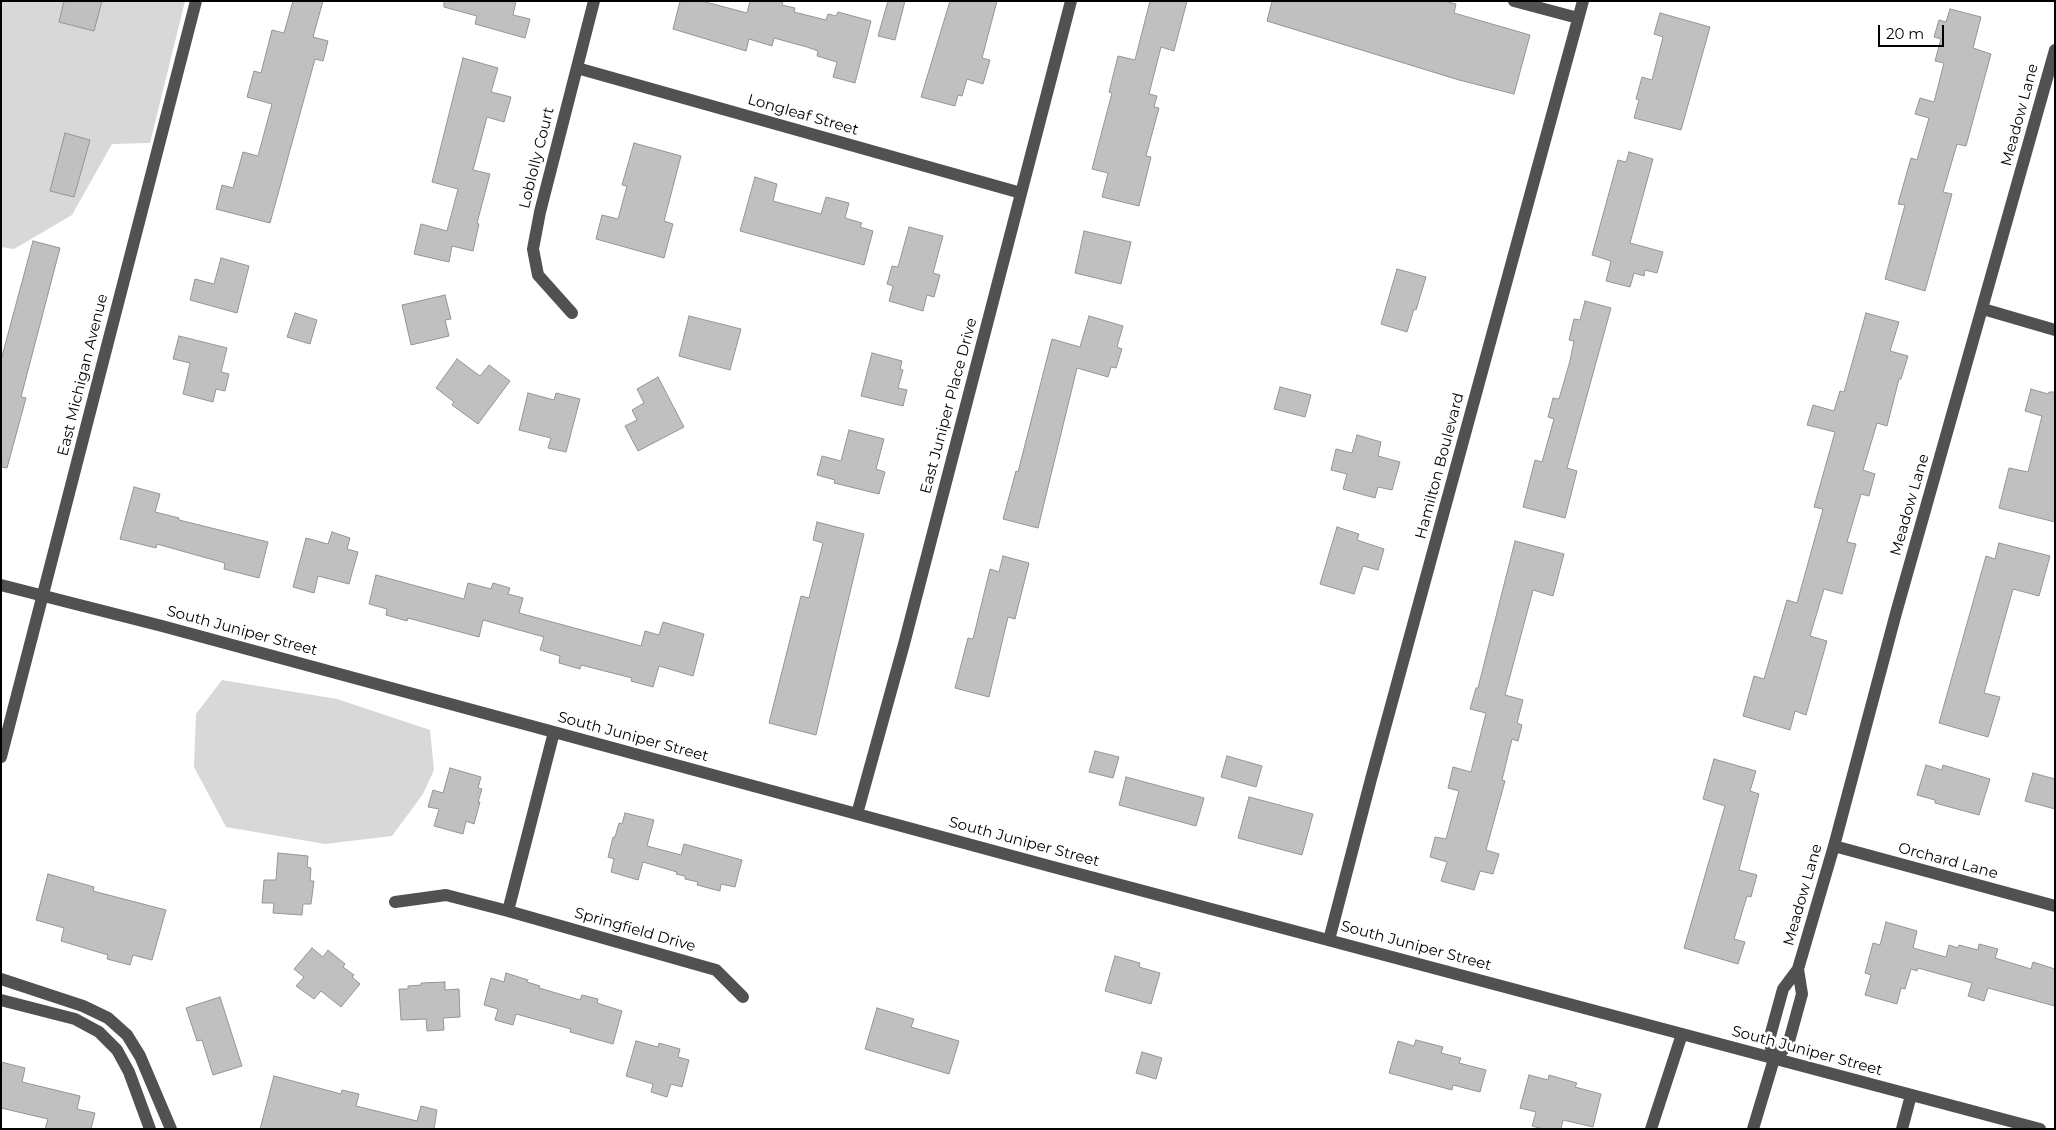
<!DOCTYPE html>
<style>
body{margin:0}
#map{position:relative;width:2056px;height:1130px;overflow:hidden;background:#fff;font-family:Montserrat,sans-serif}
canvas{display:block}
.frame{position:absolute;inset:0;border:2px solid #000;pointer-events:none}
.scale{position:absolute;left:1878px;top:25px;width:66px;height:22px;box-sizing:border-box;border:2px solid #000;border-top:0;padding-left:6px;font-size:15px;line-height:18px;white-space:nowrap;color:#000;-webkit-text-stroke:4px #fff;paint-order:stroke}
</style>
<div id="map">
<canvas width="2056" height="1130"></canvas>
<div class="frame"></div>
<div class="scale">20 m</div>
</div>
<script>
const ctx = document.querySelector('canvas').getContext('2d');
ctx.lineJoin = 'round';
function paint(path, color) { ctx.fillStyle = color; ctx.fill(path, 'evenodd'); }
const shape = rows => new Path2D(rows.map(r => 'M' + r).join(''));
function trace(path, color, width, dash) { ctx.strokeStyle = color; ctx.lineWidth = width; ctx.lineCap = dash ? 'butt' : 'round'; ctx.setLineDash(dash || []); ctx.stroke(path); }
function label(font, color, halo, rows, align = 'center') {
  ctx.font = font + ' Montserrat,sans-serif'; ctx.lineWidth = 5; ctx.setLineDash([]); ctx.textBaseline = 'middle'; ctx.strokeStyle = halo; ctx.fillStyle = color; for (const [text, x, y, turn = 0] of rows) {
    ctx.save(); ctx.translate(x, y); ctx.rotate((+turn || 0) * Math.PI / 180); ctx.textAlign = isNaN(turn) ? turn : align; if (halo) ctx.strokeText(text, 0, 0); ctx.fillText(text, 0, 0); ctx.restore();
  }
}
paint(shape([
 [1,1,185,1,150,143,112,144,72,215,14,249,1,247],
 [222,680,337,699,430,730,434,770,423,794,392,836,325,844,226,827,194,767,196,714]
]), '#d8d8d8');
const building = shape([
 [64,1,102,1,94,31,59,22,64,1],
 [293,1,323,1,313,37,328,41,323,61,315,59,270,223,216,209,222,185,233,188,243,152,258,156,272,104,247,97,254,71,261,73,272,30,284,33,293,1],
 [444,1,516,1,513,15,530,19,525,38,475,24,477,16,444,7,444,1],
 [680,1,702,1,747,13,750,1,783,1,782,5,795,8,794,12,826,20,828,14,836,16,838,12,871,21,855,83,833,77,837,62,817,56,818,51,807,47,774,38,772,46,749,39,746,51,673,29,680,1],
 [888,1,905,1,895,40,878,36,888,1],
 [950,1,997,1,982,58,990,60,983,84,967,79,962,96,958,95,955,106,921,97,950,1],
 [1150,1,1187,1,1174,51,1161,47,1149,94,1157,96,1154,107,1159,108,1146,156,1151,157,1139,206,1102,197,1108,173,1092,169,1112,93,1109,92,1118,56,1135,60,1150,1],
 [1272,1,1444,1,1456,4,1454,13,1530,35,1514,94,1459,80,1267,21,1272,1],
 [1950,9,1981,17,1973,48,1991,54,1966,146,1957,144,1943,192,1952,194,1925,291,1885,279,1905,205,1898,204,1911,158,1917,160,1929,118,1915,114,1920,98,1934,102,1944,63,1935,61,1941,39,1934,37,1939,20,1946,22,1950,9],
 [1660,13,1710,27,1681,130,1634,118,1639,100,1636,99,1642,77,1652,80,1663,37,1654,34,1660,13],
 [463,58,498,68,491,92,511,97,504,122,487,117,473,170,490,174,477,223,479,224,473,251,452,246,449,262,414,254,421,224,447,231,458,189,432,182,463,58],
 [65,133,90,140,74,197,50,191,65,133],
 [634,143,681,156,664,221,673,224,664,258,596,239,602,215,618,219,627,186,622,185,634,143],
 [1629,152,1653,159,1630,243,1663,252,1657,273,1645,270,1644,276,1634,273,1630,287,1606,281,1611,261,1592,255,1618,160,1626,162,1629,152],
 [755,177,777,184,773,201,821,214,826,197,849,203,845,218,862,223,860,227,873,231,864,265,740,231,755,177],
 [909,227,943,236,933,273,940,275,934,297,927,295,923,311,889,301,893,286,887,284,892,266,898,267,909,227],
 [1084,231,1131,242,1121,284,1075,273,1084,231],
 [33,241,60,248,21,397,26,398,7,468,1,467,1,360,33,241],
 [221,258,249,266,237,313,190,300,195,279,214,284,221,258],
 [1397,269,1426,277,1416,310,1414,309,1407,332,1381,324,1397,269],
 [445,295,451,319,445,320,449,336,411,345,402,305,445,295],
 [1585,301,1611,308,1567,468,1577,471,1565,518,1523,507,1535,460,1542,462,1554,419,1548,417,1553,398,1559,399,1570,361,1574,341,1569,340,1574,319,1580,320,1585,301],
 [295,313,317,320,310,344,287,337,295,313],
 [1866,313,1899,322,1890,351,1908,356,1901,379,1899,379,1887,426,1877,423,1863,470,1875,474,1869,496,1861,494,1847,542,1856,544,1842,594,1824,589,1810,636,1827,641,1806,715,1795,711,1790,730,1743,716,1754,676,1764,679,1787,600,1797,603,1823,509,1814,507,1835,432,1807,425,1813,405,1834,411,1840,391,1844,392,1866,313],
 [689,316,741,329,730,370,679,356,689,316],
 [1089,316,1123,326,1117,347,1122,349,1116,368,1111,367,1108,377,1077,368,1038,528,1003,519,1016,471,1018,472,1052,339,1080,347,1089,316],
 [179,336,227,348,221,372,229,374,225,391,216,389,213,402,183,394,190,363,173,359,179,336],
 [872,353,902,361,900,369,903,370,898,388,907,390,903,406,861,396,872,353],
 [457,359,480,376,489,365,510,381,478,424,452,405,454,402,436,388,457,359],
 [658,377,684,427,638,451,625,426,637,420,632,410,644,403,637,389,658,377],
 [1280,387,1311,395,1305,417,1274,409,1280,387],
 [2031,389,2048,394,2049,392,2055,392,2055,522,1999,508,2009,468,2028,472,2042,416,2025,411,2031,389],
 [528,393,554,400,556,393,580,399,566,452,548,448,551,438,519,430,528,393],
 [849,430,884,439,876,469,885,472,879,494,834,483,835,480,817,475,822,456,841,461,849,430],
 [1357,435,1381,442,1378,456,1400,462,1392,490,1378,487,1375,498,1343,489,1347,474,1331,470,1336,449,1352,453,1357,435],
 [134,487,160,494,155,512,179,518,179,520,268,542,259,578,224,569,225,563,196,555,157,544,156,548,120,539,134,487],
 [817,522,864,534,816,735,769,723,801,596,809,598,823,543,813,540,817,522],
 [1337,527,1359,534,1357,540,1384,549,1378,570,1363,566,1354,594,1320,584,1337,527],
 [332,532,350,538,347,549,358,552,349,584,318,576,314,593,293,587,306,538,328,544,332,532],
 [1515,541,1564,554,1553,596,1533,590,1505,695,1523,700,1517,723,1522,725,1518,741,1512,739,1502,780,1505,781,1486,850,1499,854,1493,874,1480,871,1474,890,1441,881,1447,862,1430,857,1435,837,1446,839,1459,791,1448,788,1453,767,1471,772,1486,713,1470,709,1476,688,1478,688,1515,541],
 [1999,543,2050,556,2039,596,2013,589,1984,693,2000,697,1988,737,1939,723,1986,556,1995,559,1999,543],
 [1003,556,1029,563,1015,619,1008,617,989,697,955,688,968,638,973,639,990,569,999,572,1003,556],
 [376,575,464,599,468,583,491,589,493,583,510,588,508,594,523,598,519,613,641,646,645,631,659,635,663,622,704,634,693,676,659,666,653,687,631,681,632,678,581,665,580,669,559,663,560,656,540,650,544,637,483,620,479,637,408,618,407,621,386,615,387,609,369,604,376,575],
 [1095,751,1119,757,1113,778,1089,772,1095,751],
 [1227,756,1262,766,1256,787,1221,777,1227,756],
 [1714,759,1756,771,1750,791,1759,794,1739,870,1757,875,1751,897,1747,896,1734,939,1745,942,1738,964,1684,948,1725,806,1703,799,1714,759],
 [1926,765,1942,770,1943,765,1990,779,1979,815,1935,803,1935,800,1917,795,1926,765],
 [450,768,481,777,478,788,482,789,478,802,480,802,474,824,466,821,463,834,434,826,439,809,428,807,433,790,443,793,450,768],
 [2033,773,2055,779,2055,809,2025,801,2033,773],
 [1126,777,1204,798,1196,826,1119,805,1126,777],
 [1249,797,1313,814,1302,855,1238,838,1249,797],
 [625,813,654,820,647,846,681,855,684,844,742,860,735,887,721,884,720,891,697,885,698,882,685,879,685,876,676,874,677,872,643,862,638,880,611,872,614,859,608,857,613,837,615,837,619,823,622,824,625,813],
 [278,853,308,856,307,867,311,868,310,881,314,881,311,904,303,904,302,915,273,913,274,903,262,903,264,880,276,880,278,853],
 [48,874,94,887,93,891,166,910,152,960,133,955,130,965,107,959,108,955,61,941,64,928,36,920,48,874],
 [1886,922,1917,931,1913,948,1946,957,1949,945,1958,948,1959,945,1978,950,1979,944,1998,949,1995,958,2031,969,2033,962,2055,969,2055,1006,1988,988,1984,1001,1968,996,1972,983,1918,968,1917,971,1911,969,1905,989,1901,988,1897,1004,1865,995,1871,975,1865,973,1873,943,1880,945,1886,922],
 [312,948,323,957,328,950,345,964,343,967,354,975,352,977,360,984,341,1007,321,991,314,999,296,986,304,977,294,969,312,948],
 [1115,956,1140,963,1139,967,1160,973,1151,1004,1105,991,1115,956],
 [506,973,528,980,527,982,540,986,539,988,580,1000,582,995,598,999,597,1003,622,1011,613,1044,570,1032,571,1029,516,1014,513,1025,495,1020,498,1009,484,1005,491,978,504,982,506,973],
 [445,982,445,990,459,989,460,1017,443,1018,444,1030,427,1031,426,1019,401,1020,399,989,408,989,408,986,421,985,421,983,445,982],
 [220,997,242,1066,213,1075,202,1040,197,1041,186,1008,220,997],
 [877,1008,914,1019,911,1027,959,1041,949,1074,865,1049,877,1008],
 [1416,1040,1443,1047,1441,1053,1461,1058,1459,1063,1486,1070,1480,1092,1453,1085,1452,1090,1389,1073,1398,1041,1414,1046,1416,1040],
 [636,1041,658,1047,659,1043,680,1049,678,1057,689,1060,682,1087,671,1084,667,1097,651,1092,653,1084,626,1076,636,1041],
 [1142,1052,1162,1058,1156,1079,1136,1073,1142,1052],
 [1,1062,25,1068,22,1082,80,1096,77,1109,95,1113,91,1129,45,1129,48,1119,1,1108,1,1062],
 [1529,1075,1548,1080,1549,1075,1577,1083,1575,1087,1601,1094,1593,1127,1563,1120,1561,1129,1543,1129,1532,1126,1536,1112,1520,1108,1529,1075],
 [274,1076,341,1094,342,1090,359,1094,356,1106,417,1121,421,1106,437,1110,434,1129,260,1129,274,1076]
]);
paint(building, '#c0c0c0');
trace(building, '#959595', 1);
trace(shape([
 [1514,1,1578,18],
 [577,68,1021,193],
 [1983,309,2055,330],
 [572,313,538,275,533,249,540,212,594,1],
 [1,585,162,626,1053,867,2040,1129],
 [1,757,196,1],
 [857,814,904,644,1071,1],
 [1834,846,2055,906],
 [395,902,446,895,508,911,716,970,743,997],
 [508,911,554,732],
 [1329,940,1371,779,1583,1],
 [1,979,83,1006,108,1018,127,1035,140,1056,171,1129],
 [1,1000,75,1019,99,1032,117,1050,129,1072,150,1129],
 [1774,1059,1788,1045,1802,994,1798,969],
 [1651,1129,1682,1034],
 [1753,1129,1774,1059,1769,1040,1783,989,1798,969,1834,846,1896,613,2055,50],
 [1902,1129,1911,1095]
]), '#515151', 12);
label('15px', '#000', '#fff', [
 ["Longleaf Street",803,115,16],
 ["Meadow Lane",2020,115,-75],
 ["Loblolly Court",537,158,-76],
 ["East Michigan Avenue",83,375,-76],
 ["East Juniper Place Drive",949,406,-75],
 ["Hamilton Boulevard",1440,466,-75],
 ["Meadow Lane",1910,505,-74],
 ["South Juniper Street",242,631,15],
 ["South Juniper Street",633,737,15],
 ["South Juniper Street",1024,842,15],
 ["Orchard Lane",1948,861,15],
 ["Meadow Lane",1803,895,-74],
 ["Springfield Drive",635,930,16],
 ["South Juniper Street",1416,946,15],
 ["South Juniper Street",1807,1051,15]
]);
</script>
